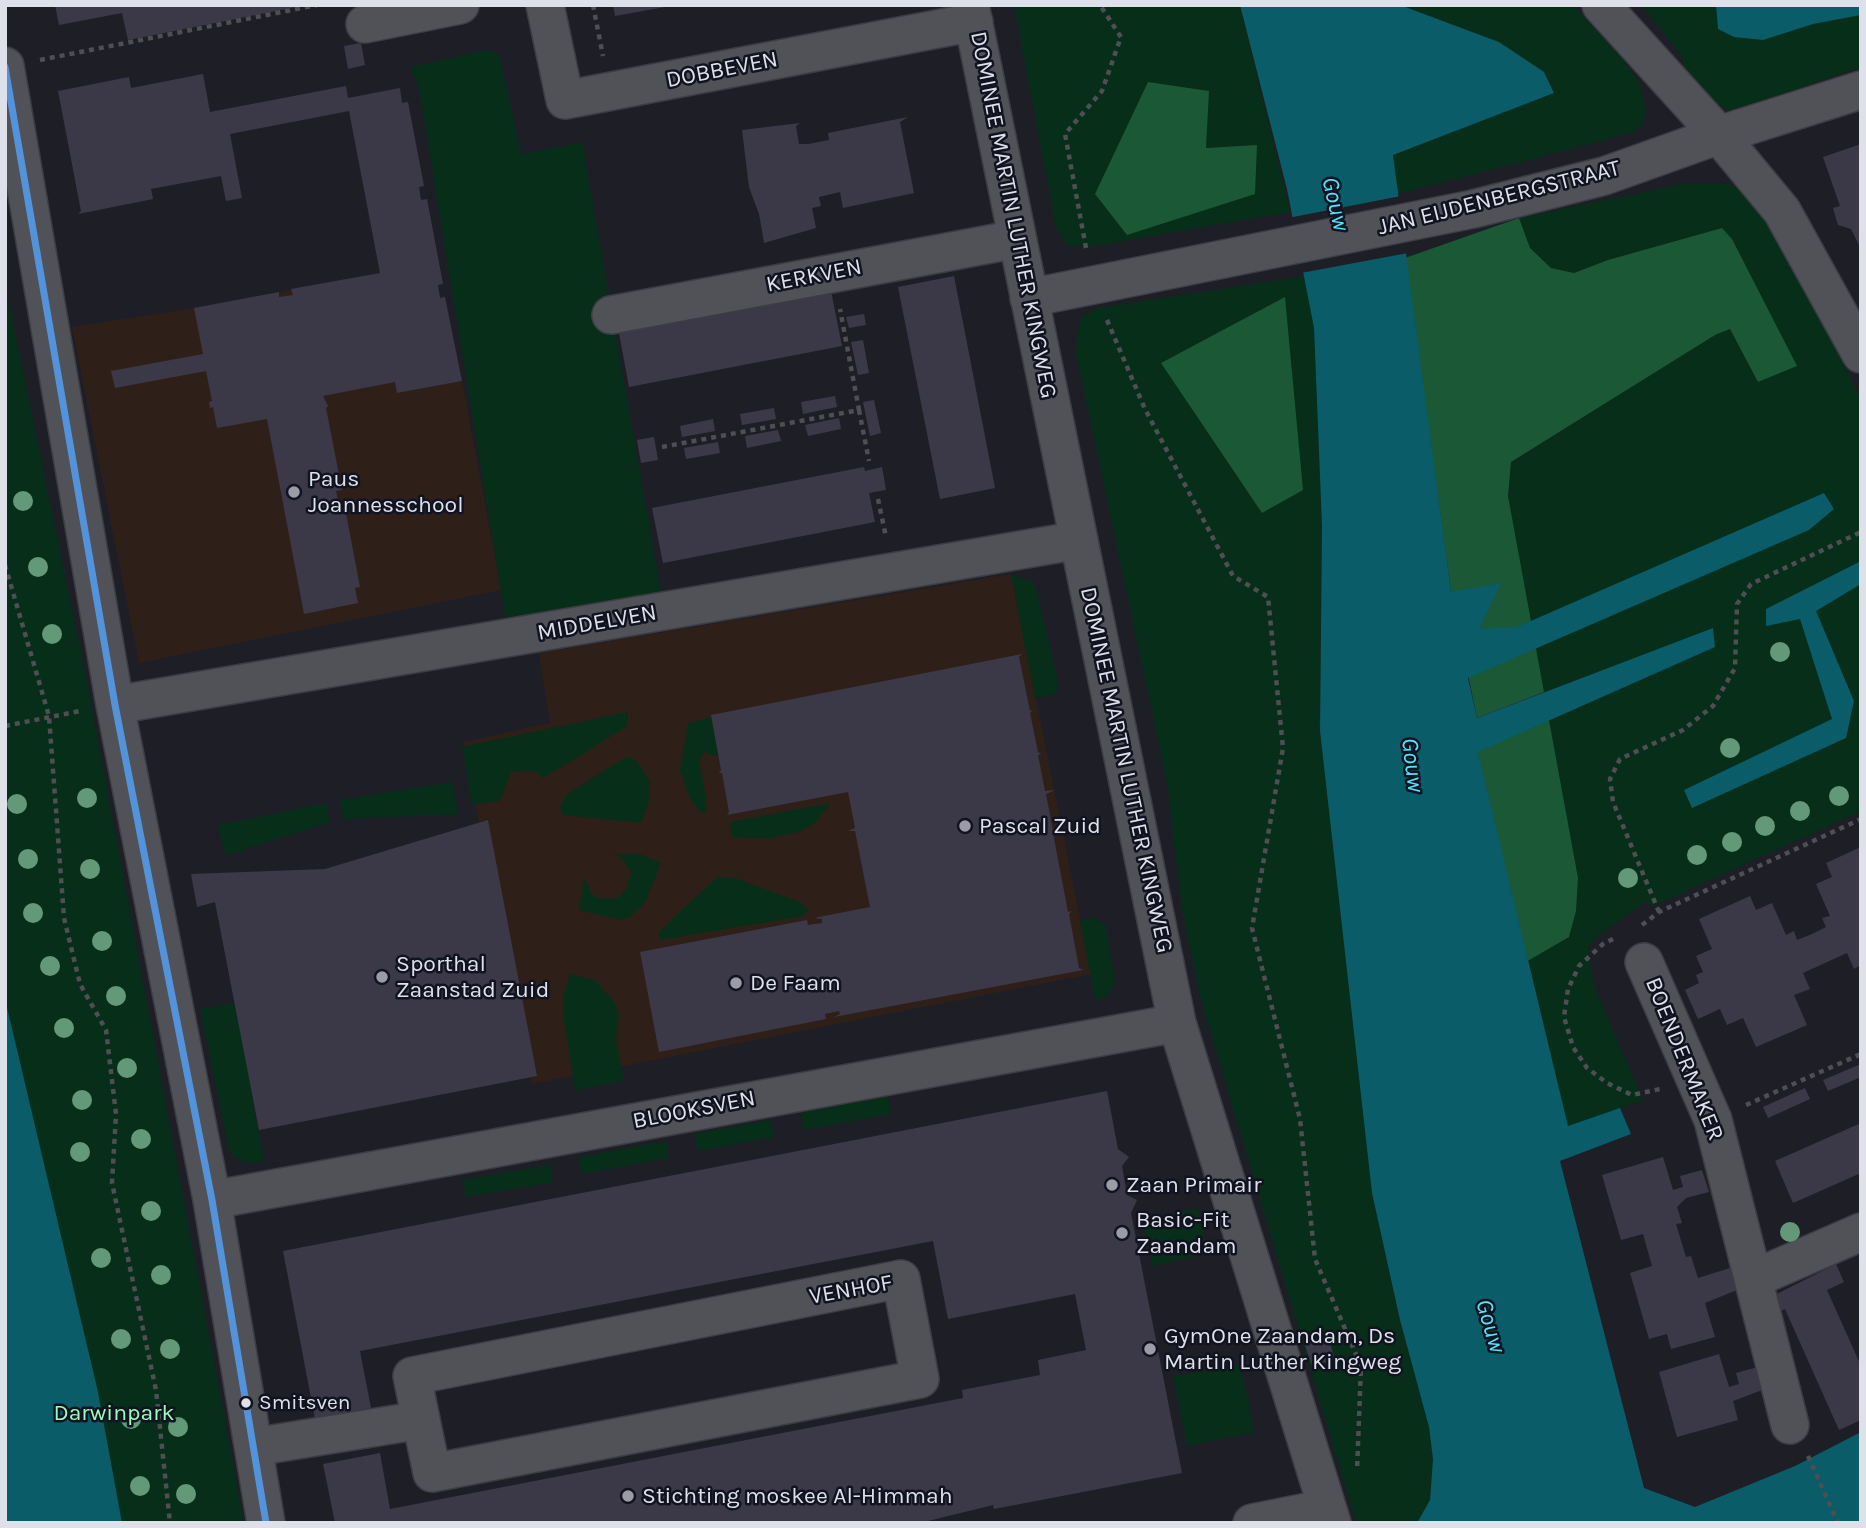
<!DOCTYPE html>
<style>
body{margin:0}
#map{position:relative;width:1866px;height:1528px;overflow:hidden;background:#1e1f26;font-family:Karla,sans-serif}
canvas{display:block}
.frame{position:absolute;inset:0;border:7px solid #dee0ea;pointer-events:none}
</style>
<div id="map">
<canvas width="1866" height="1528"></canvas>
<div class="frame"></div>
</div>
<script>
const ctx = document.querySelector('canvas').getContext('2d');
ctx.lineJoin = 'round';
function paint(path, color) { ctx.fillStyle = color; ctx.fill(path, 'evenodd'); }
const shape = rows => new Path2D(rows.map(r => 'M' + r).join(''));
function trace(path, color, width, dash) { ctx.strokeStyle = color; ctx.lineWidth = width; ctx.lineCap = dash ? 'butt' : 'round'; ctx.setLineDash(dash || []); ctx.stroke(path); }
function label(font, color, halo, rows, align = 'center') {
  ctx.font = font + ' Karla,sans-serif'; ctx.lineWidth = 5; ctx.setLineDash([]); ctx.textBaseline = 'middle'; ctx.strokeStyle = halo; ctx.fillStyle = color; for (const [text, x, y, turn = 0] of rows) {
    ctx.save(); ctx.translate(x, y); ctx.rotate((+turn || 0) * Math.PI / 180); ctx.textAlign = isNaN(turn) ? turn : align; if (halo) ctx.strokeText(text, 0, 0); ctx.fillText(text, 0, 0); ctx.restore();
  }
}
paint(shape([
 [376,274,397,393,462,381,501,590,139,663,72,327,195,308],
 [1011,574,1091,974,532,1084,463,742,550,723,539,653]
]), '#2e2019');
paint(shape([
 [1014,5,1240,5,1290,212,1089,247,1066,245,1056,227],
 [1400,5,1573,5,1622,58,1640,85,1646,108,1642,126,1630,133,1594,143,1397,194,1393,154,1554,93,1544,72,1499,42],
 [1641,5,1716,5,1718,29,1813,24,1861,15,1861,67,1731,111,1704,98,1685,77,1682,56],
 [486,50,499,53,521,154,582,142,661,593,506,622,419,88,410,67],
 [1682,184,1728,184,1754,195,1772,218,1861,400,1861,811,1651,907,1647,901,1596,937,1588,947,1594,986,1643,1100,1568,1127,1526,962,1569,937,1576,911,1578,878,1549,720,1715,647,1713,629,1544,692,1515,536,1500,501,1508,498,1511,463,1715,334,1730,329,1758,382,1796,366,1732,239,1722,228,1608,260,1574,273,1551,268,1530,248,1519,218],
 [1305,276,1314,328,1322,526,1320,731,1372,1193,1400,1320,1429,1427,1433,1459,1430,1500,1417,1523,1356,1523,1201,1000,1182,910,1167,783,1076,353,1080,319,1098,308],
 [5,284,88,687,244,1523,5,1523],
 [1011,574,1032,582,1036,589,1057,676,1057,690,1053,695,1035,698],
 [628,712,627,726,580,756,543,778,534,771,511,772,500,801,472,805,462,747],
 [711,717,719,757,704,752,699,761,706,796,706,813,700,812,690,799,680,770,688,723],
 [626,757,636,760,650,782,650,799,641,823,563,815,560,807,566,795],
 [452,782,458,814,344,819,340,800],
 [326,803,330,822,226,855,218,825],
 [831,803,815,823,799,832,767,839,732,837,730,822],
 [612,854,640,854,661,863,645,903,630,917,621,920,579,910,584,877,593,896,601,899,618,898,627,888,631,871,622,859],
 [717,877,735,878,799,902,809,910,803,916,660,940,659,932],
 [1094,917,1106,927,1115,984,1107,997,1095,1000,1080,921],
 [570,974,595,980,615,1003,619,1016,616,1041,624,1081,575,1090,563,1014,563,998],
 [235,1003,264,1161,253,1163,242,1162,229,1150,200,1009],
 [888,1097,891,1114,804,1130,801,1112],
 [770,1120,774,1137,698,1151,694,1134],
 [666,1141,669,1158,581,1174,579,1157],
 [550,1165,553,1182,466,1197,462,1180],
 [1197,1208,1208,1254,1153,1266,1142,1220],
 [1240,1364,1255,1432,1187,1446,1173,1377]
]), '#072e19');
paint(shape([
 [1148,82,1209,91,1206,148,1257,145,1255,194,1127,235,1095,194],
 [1519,218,1530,248,1551,268,1574,273,1608,260,1722,228,1732,239,1797,366,1758,382,1730,329,1715,335,1511,462,1508,496,1544,692,1477,718,1451,592,1405,258],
 [1285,297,1303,490,1262,513,1161,363],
 [1549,720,1578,878,1576,911,1569,937,1526,962,1477,751]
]), '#1b5836');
paint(shape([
 [1240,5,1400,5,1499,42,1544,72,1554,93,1393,155,1451,592,1501,583,1479,629,1517,627,1824,493,1834,509,1809,530,1468,678,1477,718,1713,628,1715,647,1478,752,1568,1126,1620,1108,1631,1134,1560,1161,1644,1488,1695,1507,1795,1466,1861,1432,1861,1523,1417,1523,1430,1500,1433,1459,1429,1427,1400,1320,1372,1193,1320,731,1322,526,1314,328,1287,189],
 [1716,5,1861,5,1861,15,1813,24,1763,40,1734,37,1718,29],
 [1861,561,1861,584,1816,611,1854,701,1846,738,1692,808,1684,790,1832,719,1800,619,1766,626,1766,609],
 [5,999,98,1392,122,1523,7,1523]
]), '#095c68');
paint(shape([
 [1401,196,1408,253,1301,273,1288,218]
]), '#1e1f26');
paint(shape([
 [55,5,301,5,301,6,128,40,122,13,59,25],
 [613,5,665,5,665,7,615,16],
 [361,43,365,65,348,69,344,46],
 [203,74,210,112,346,86,348,98,400,88,402,103,408,102,424,186,419,187,421,200,427,199,443,284,438,285,440,298,445,297,462,381,397,393,395,382,323,396,328,406,326,408,342,490,336,491,339,504,344,503,360,587,355,588,358,603,304,614,267,419,217,428,213,407,210,408,209,402,212,401,206,371,115,388,111,371,203,354,194,308,279,292,279,297,293,295,291,289,380,273,349,111,230,134,242,198,226,201,221,176,151,189,153,199,78,214,81,211,58,91,129,77,131,88],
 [908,117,900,122,914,193,843,208,840,192,819,197,821,206,812,208,816,228,764,243,759,214,749,187,742,130,800,123,796,126,799,144,809,144,829,140,828,133],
 [1861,144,1861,249,1851,229,1838,225,1833,208,1840,206,1823,157],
 [954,276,995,488,940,499,898,287],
 [831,291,842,346,629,387,619,333],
 [864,314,866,325,849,328,846,317],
 [863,340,869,373,858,375,851,342],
 [835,396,837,407,803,414,801,402],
 [874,400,881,433,870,436,863,402],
 [774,408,776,419,742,425,740,414],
 [839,418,841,429,808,436,805,425],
 [713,419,715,431,682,437,680,426],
 [778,430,781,441,747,448,745,436],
 [654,437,658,460,641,463,637,440],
 [718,442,720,453,686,459,684,448],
 [864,467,865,471,882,467,884,478,886,490,869,493,875,522,663,563,652,508],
 [1022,654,1019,657,1030,711,1033,710,1030,713,1038,752,1041,754,1038,755,1045,791,1055,790,1046,794,1053,831,1060,829,1053,833,1068,912,1072,911,1069,914,1079,968,1083,970,834,1017,840,1014,839,1011,825,1014,826,1019,659,1052,640,952,807,920,808,925,822,923,822,919,814,918,870,907,855,831,848,831,855,828,848,792,727,815,729,812,722,773,719,773,721,770,711,715],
 [488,820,537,1076,259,1130,215,902,197,907,191,874,325,869],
 [1861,847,1861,965,1854,969,1847,953,1803,973,1810,989,1794,995,1807,1025,1756,1047,1743,1018,1727,1025,1720,1009,1698,1019,1685,990,1699,983,1696,975,1703,972,1696,956,1712,949,1699,919,1750,896,1756,910,1772,903,1786,935,1794,931,1797,940,1812,934,1826,927,1822,918,1830,916,1816,884,1832,877,1826,863],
 [1861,1064,1861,1077,1828,1091,1823,1080],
 [1805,1088,1810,1099,1768,1118,1763,1107],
 [1107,1091,1118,1149,1129,1157,1122,1166,1127,1195,1137,1200,1131,1213,1182,1473,994,1509,993,1505,920,1523,335,1523,323,1464,380,1453,390,1509,963,1398,962,1390,1040,1375,1038,1360,1086,1350,1075,1294,948,1319,933,1241,360,1351,371,1408,315,1419,283,1251],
 [1861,1123,1861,1173,1793,1203,1775,1161],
 [1663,1157,1673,1190,1683,1187,1680,1176,1702,1170,1709,1192,1686,1198,1677,1207,1682,1223,1676,1224,1686,1257,1691,1256,1698,1278,1730,1268,1737,1290,1705,1303,1715,1337,1671,1349,1667,1334,1649,1339,1630,1273,1652,1266,1643,1234,1621,1240,1602,1175],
 [1836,1264,1844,1282,1827,1290,1861,1366,1861,1420,1839,1430,1785,1309,1778,1312,1771,1297],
 [1328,1336,1335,1360,1312,1366,1304,1343],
 [1719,1354,1729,1387,1739,1384,1736,1373,1758,1367,1765,1389,1733,1401,1738,1420,1677,1437,1659,1372]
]), '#3b3948');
const street = shape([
 [545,5,565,100,974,22],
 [970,5,1177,1023,1332,1523],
 [1601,5,1719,135,1782,211,1861,354],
 [365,24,460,5],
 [5,66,115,705,212,1200,266,1523],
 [1029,298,1473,209,1604,176,1719,135,1861,90],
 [611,315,1017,239],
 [115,705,1079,540],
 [1644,962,1713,1120,1790,1425],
 [212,1200,1177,1023],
 [901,1279,920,1379,432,1473,412,1376,901,1279],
 [1753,1279,1861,1232],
 [254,1447,421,1420],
 [1252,1523,1327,1508]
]);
trace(street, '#3c3c43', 40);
trace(shape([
 [593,5,603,56],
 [40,60,317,5],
 [1086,248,1065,134,1102,91,1121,37,1100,5],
 [1107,320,1145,409,1233,576,1268,597,1283,748,1252,928,1300,1119,1315,1259,1361,1366,1357,1471],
 [859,410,869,461],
 [662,447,859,410,840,309],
 [878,499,886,537],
 [5,565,49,716,64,918,80,984,106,1030,116,1114,112,1183,156,1390,170,1523],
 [5,726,80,711],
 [1659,912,1613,802,1610,779,1620,759,1683,730,1713,706,1735,668,1737,604,1751,584,1861,532],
 [1642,925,1659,912,1861,819],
 [1613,939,1603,944,1579,966,1568,989,1564,1017,1573,1047,1587,1068,1607,1083,1632,1095,1660,1089],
 [1746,1105,1861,1054],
 [1808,1456,1838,1523]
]), '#4e4f53', 4.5, [5, 5]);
trace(street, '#505258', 37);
trace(shape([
 [5,67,115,705,212,1200,266,1523]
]), '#5393db', 7);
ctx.fillStyle = '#639878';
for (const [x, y] of [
 [23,501],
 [38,567],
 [52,634],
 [1780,652],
 [1730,748],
 [1839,796],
 [87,798],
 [17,804],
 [1800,811],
 [1765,826],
 [1732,842],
 [1697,855],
 [28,859],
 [90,869],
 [1628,878],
 [33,913],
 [102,941],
 [50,966],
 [116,996],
 [64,1028],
 [127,1068],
 [82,1100],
 [141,1139],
 [80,1152],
 [151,1211],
 [1790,1232],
 [101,1258],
 [161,1275],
 [121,1339],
 [170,1349],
 [131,1419],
 [178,1427],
 [140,1486],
 [186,1494]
]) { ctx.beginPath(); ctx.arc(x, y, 10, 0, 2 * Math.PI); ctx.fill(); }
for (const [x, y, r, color] of [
 [294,492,7,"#9b9ca5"],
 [965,826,7,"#9b9ca5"],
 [382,977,7,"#9b9ca5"],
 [736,983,7,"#9b9ca5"],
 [1112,1185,7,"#9b9ca5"],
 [1122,1233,7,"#9b9ca5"],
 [1150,1349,7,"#9b9ca5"],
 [246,1403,6,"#dee0ea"],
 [628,1496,7,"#9b9ca5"]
]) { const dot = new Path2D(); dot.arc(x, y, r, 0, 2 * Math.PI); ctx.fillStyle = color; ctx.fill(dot); trace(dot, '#111320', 2.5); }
label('21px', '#dee0ea', '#111320', [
 ["Smitsven",259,1403]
], 'left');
label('23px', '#dee0ea', '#111320', [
 ["DOBBEVEN",722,70,-11],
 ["JAN EIJDENBERGSTRAAT",1499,198,-14],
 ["DOMINEE MARTIN LUTHER KINGWEG",1013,215,79],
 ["KERKVEN",814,276,-11],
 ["MIDDELVEN",597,623,-10],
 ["DOMINEE MARTIN LUTHER KINGWEG",1126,770,78],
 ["BOENDERMAKER",1684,1059,68],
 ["BLOOKSVEN",694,1110,-11],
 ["VENHOF",851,1290,-10]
]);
label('23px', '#dee0ea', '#111320', [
 ["Paus",308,479],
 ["Joannesschool",308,505],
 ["Pascal Zuid",979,826],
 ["Sporthal",396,964],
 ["Zaanstad Zuid",396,990],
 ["De Faam",750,983],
 ["Zaan Primair",1126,1185],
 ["Basic-Fit",1136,1220],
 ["Zaandam",1136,1246],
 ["GymOne Zaandam, Ds",1164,1336],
 ["Martin Luther Kingweg",1164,1362],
 ["Stichting moskee Al-Himmah",642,1496]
], 'left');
label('23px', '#9cfbbb', '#111320', [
 ["Darwinpark",114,1413]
]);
label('italic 24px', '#52e5fd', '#111320', [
 ["Gouw",1335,204,77],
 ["Gouw",1412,765,83],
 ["Gouw",1490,1326,74]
]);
</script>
